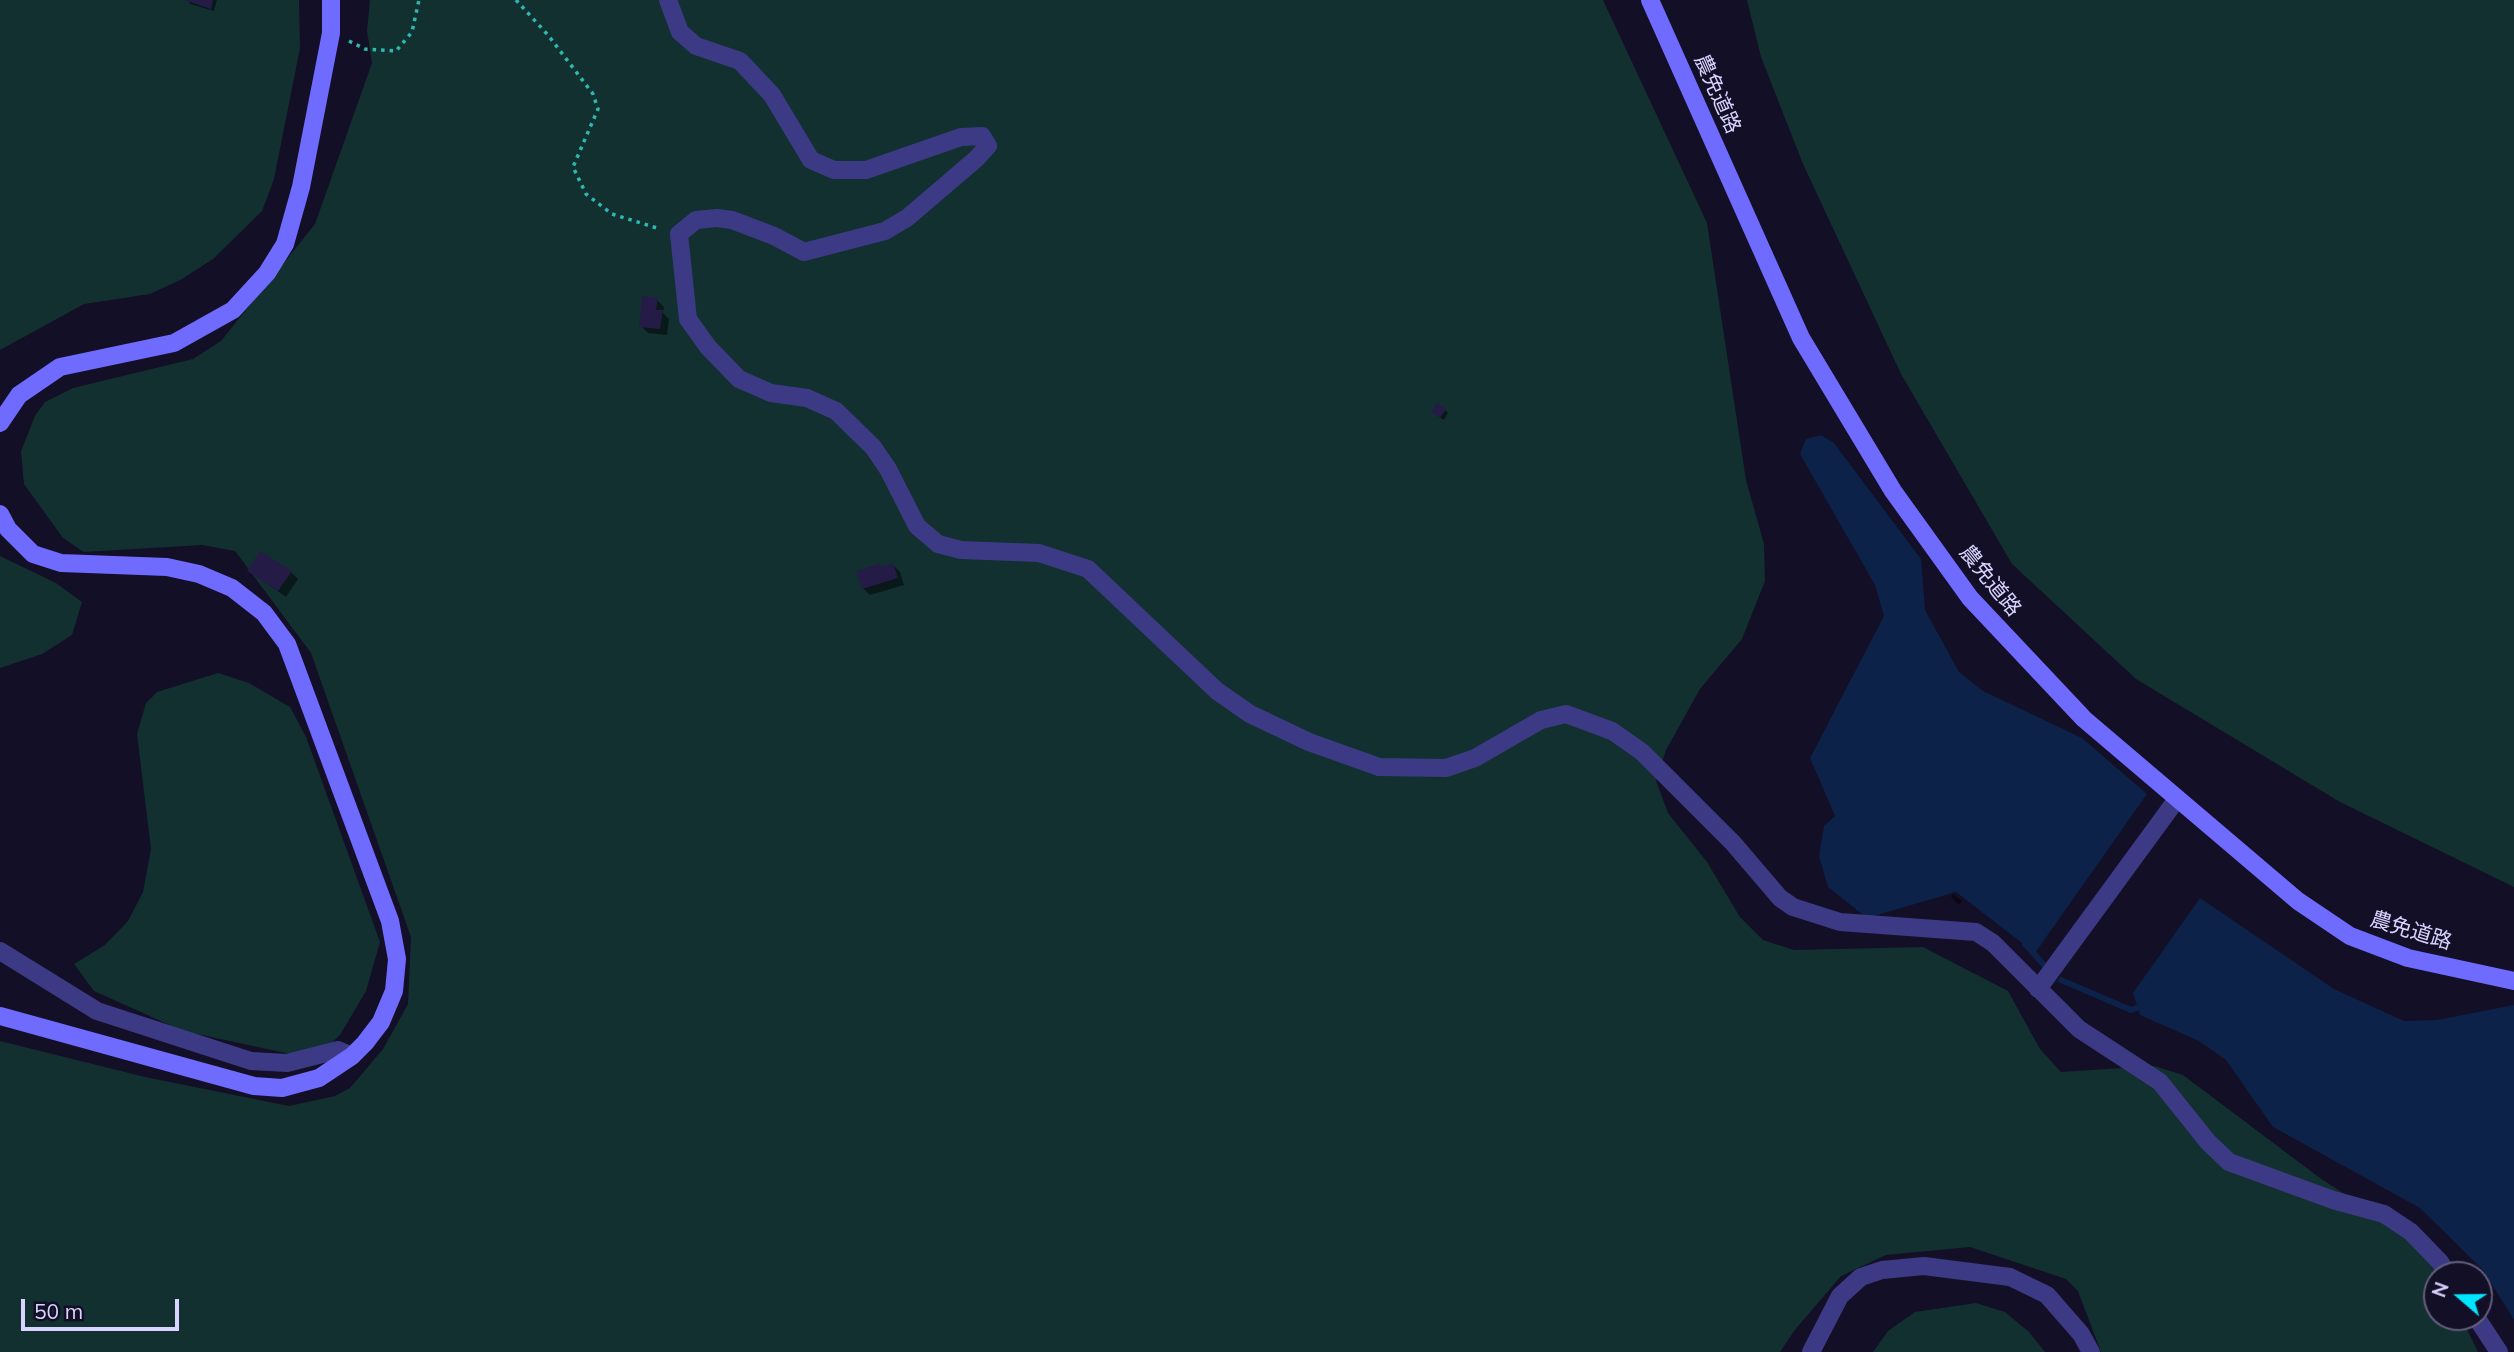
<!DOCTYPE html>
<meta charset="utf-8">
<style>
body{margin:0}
#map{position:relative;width:2514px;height:1352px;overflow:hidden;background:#130f26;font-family:Mulish,sans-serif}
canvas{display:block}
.north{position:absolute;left:2423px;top:1261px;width:70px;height:70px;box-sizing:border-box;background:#130f26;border:2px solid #625e7d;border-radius:50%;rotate:290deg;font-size:19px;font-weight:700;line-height:28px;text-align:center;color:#d9d4ff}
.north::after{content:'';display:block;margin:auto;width:24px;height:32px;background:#00e5ff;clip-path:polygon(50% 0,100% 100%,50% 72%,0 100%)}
.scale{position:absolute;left:21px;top:1299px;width:158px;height:32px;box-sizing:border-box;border:4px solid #d9d4ff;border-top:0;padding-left:9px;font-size:21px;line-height:24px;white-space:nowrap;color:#d9d4ff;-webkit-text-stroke:5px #130f26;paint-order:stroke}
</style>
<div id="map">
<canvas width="2514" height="1352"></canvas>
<div class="north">N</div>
<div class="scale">50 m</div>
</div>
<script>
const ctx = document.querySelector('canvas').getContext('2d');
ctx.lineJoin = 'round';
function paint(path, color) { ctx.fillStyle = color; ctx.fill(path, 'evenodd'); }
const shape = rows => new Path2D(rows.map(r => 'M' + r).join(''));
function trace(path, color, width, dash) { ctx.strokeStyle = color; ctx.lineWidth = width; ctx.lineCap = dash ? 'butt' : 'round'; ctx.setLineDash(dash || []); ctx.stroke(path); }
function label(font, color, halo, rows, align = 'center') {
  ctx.font = font + ' Mulish,"Noto Sans JP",sans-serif'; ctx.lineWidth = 5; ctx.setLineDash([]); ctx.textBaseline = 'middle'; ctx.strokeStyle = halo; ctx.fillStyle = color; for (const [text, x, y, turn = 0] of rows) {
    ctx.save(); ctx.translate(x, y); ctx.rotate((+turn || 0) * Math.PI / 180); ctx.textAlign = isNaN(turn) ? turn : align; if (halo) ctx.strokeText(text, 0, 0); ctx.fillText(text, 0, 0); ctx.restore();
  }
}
paint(shape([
 [0,0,299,0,300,48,274,179,262,211,213,259,182,279,150,294,84,304,0,350],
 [370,0,1603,0,1707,223,1746,480,1764,544,1765,581,1742,639,1700,689,1666,750,1656,781,1668,813,1707,862,1740,917,1763,940,1794,950,1923,947,2008,991,2040,1049,2061,1072,2154,1066,2183,1075,2320,1178,2425,1246,2440,1275,2437,1275,2437,1317,2461,1317,2478,1352,2101,1352,2078,1291,2066,1279,1970,1247,1886,1255,1841,1276,1794,1331,1780,1352,0,1352,0,1041,145,1077,289,1106,335,1096,350,1088,383,1049,408,1004,411,937,311,653,235,551,202,545,84,552,63,538,24,484,21,451,35,416,45,402,73,388,193,359,221,341,315,224,372,63,367,31],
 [1747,0,2514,0,2514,887,2340,802,2136,679,2012,564,1901,374,1803,164,1761,57],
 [0,556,56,583,82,602,72,635,42,654,0,668],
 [218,673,249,683,290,707,306,737,380,942,366,991,340,1035,327,1047,295,1055,183,1031,94,991,74,964,105,945,128,921,143,892,151,849,137,734,146,703,157,692],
 [1976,1303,2005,1312,2029,1332,2045,1352,1873,1352,1888,1331,1915,1312]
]), '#12302f');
paint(shape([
 [1821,435,1834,443,1921,559,1925,610,1959,672,1983,691,2082,738,2147,794,2035,953,1956,892,1867,918,1828,887,1819,856,1824,826,1835,816,1810,758,1884,616,1875,585,1800,454,1806,439],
 [2200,898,2334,989,2404,1021,2437,1020,2514,1005,2514,1320,2483,1270,2420,1208,2273,1127,2226,1060,2199,1041,2140,1015,2133,993]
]), '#0c2248');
paint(shape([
 [188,0,217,0,214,11,190,4],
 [657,300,664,307,663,313,669,319,667,335,648,333,641,326],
 [1445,410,1448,413,1444,420,1436,415],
 [893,565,900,572,904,585,870,595,863,588,880,566,882,568],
 [249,571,291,572,298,579,286,597],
 [1953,894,1962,901,1959,905,1951,897]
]), '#0007');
trace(shape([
 [2025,944,2044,965],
 [2061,980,2131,1010,2143,1006]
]), '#0c2248', 6);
paint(shape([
 [184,0,213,0,211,9],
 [642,296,658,298,656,310,663,310,660,329,639,327],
 [1437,403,1446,409,1440,418,1431,412],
 [260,551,292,571,278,591,247,571],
 [893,563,898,578,862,589,856,571,880,564,881,567]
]), '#241b47');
trace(shape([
 [516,0,548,35,593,94,598,109,573,167,586,194,612,214,660,229],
 [349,41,365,49,396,51,412,32,419,0]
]), '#2fb8b0', 3.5, [3.5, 5]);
trace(shape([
 [668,0,680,32,696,46,740,61,772,95,811,160,834,170,866,170,961,137,982,136,988,146,976,159,907,218,885,231,804,252,774,236,732,220,717,218,696,220,679,234,688,319,708,347,739,379,771,393,807,398,836,411,873,447,888,469,917,526,938,544,961,550,1039,553,1088,569,1217,691,1250,714,1309,742,1379,767,1446,768,1475,758,1541,720,1566,714,1612,731,1642,752,1733,843,1780,898,1793,907,1840,922,1976,932,1993,943,2079,1029,2160,1082,2208,1142,2229,1162,2333,1200,2384,1214,2411,1232,2440,1262,2449,1275],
 [0,951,97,1011,251,1061,287,1063,338,1050,352,1056],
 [2038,989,2177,799],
 [2476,1317,2499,1352],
 [1811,1352,1840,1296,1861,1277,1882,1270,1924,1266,2010,1277,2047,1295,2081,1334,2091,1352]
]), '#3d3a85', 18);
trace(shape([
 [1650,0,1801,338,1893,491,1970,598,2084,719,2298,901,2350,936,2408,958,2514,981],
 [0,423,19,395,60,367,174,343,233,310,267,273,285,244,301,187,331,33,331,0],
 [0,514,8,529,33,554,61,563,167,567,199,574,232,588,264,613,287,644,390,921,397,959,394,991,381,1022,365,1043,352,1056,319,1078,282,1088,254,1086,0,1016]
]), '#6f6bff', 18);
label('21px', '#d9d4ff', '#130f26', [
 ["農免道路",1717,94,66],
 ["農免道路",1990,581,51],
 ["農免道路",2411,931,17]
]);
</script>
